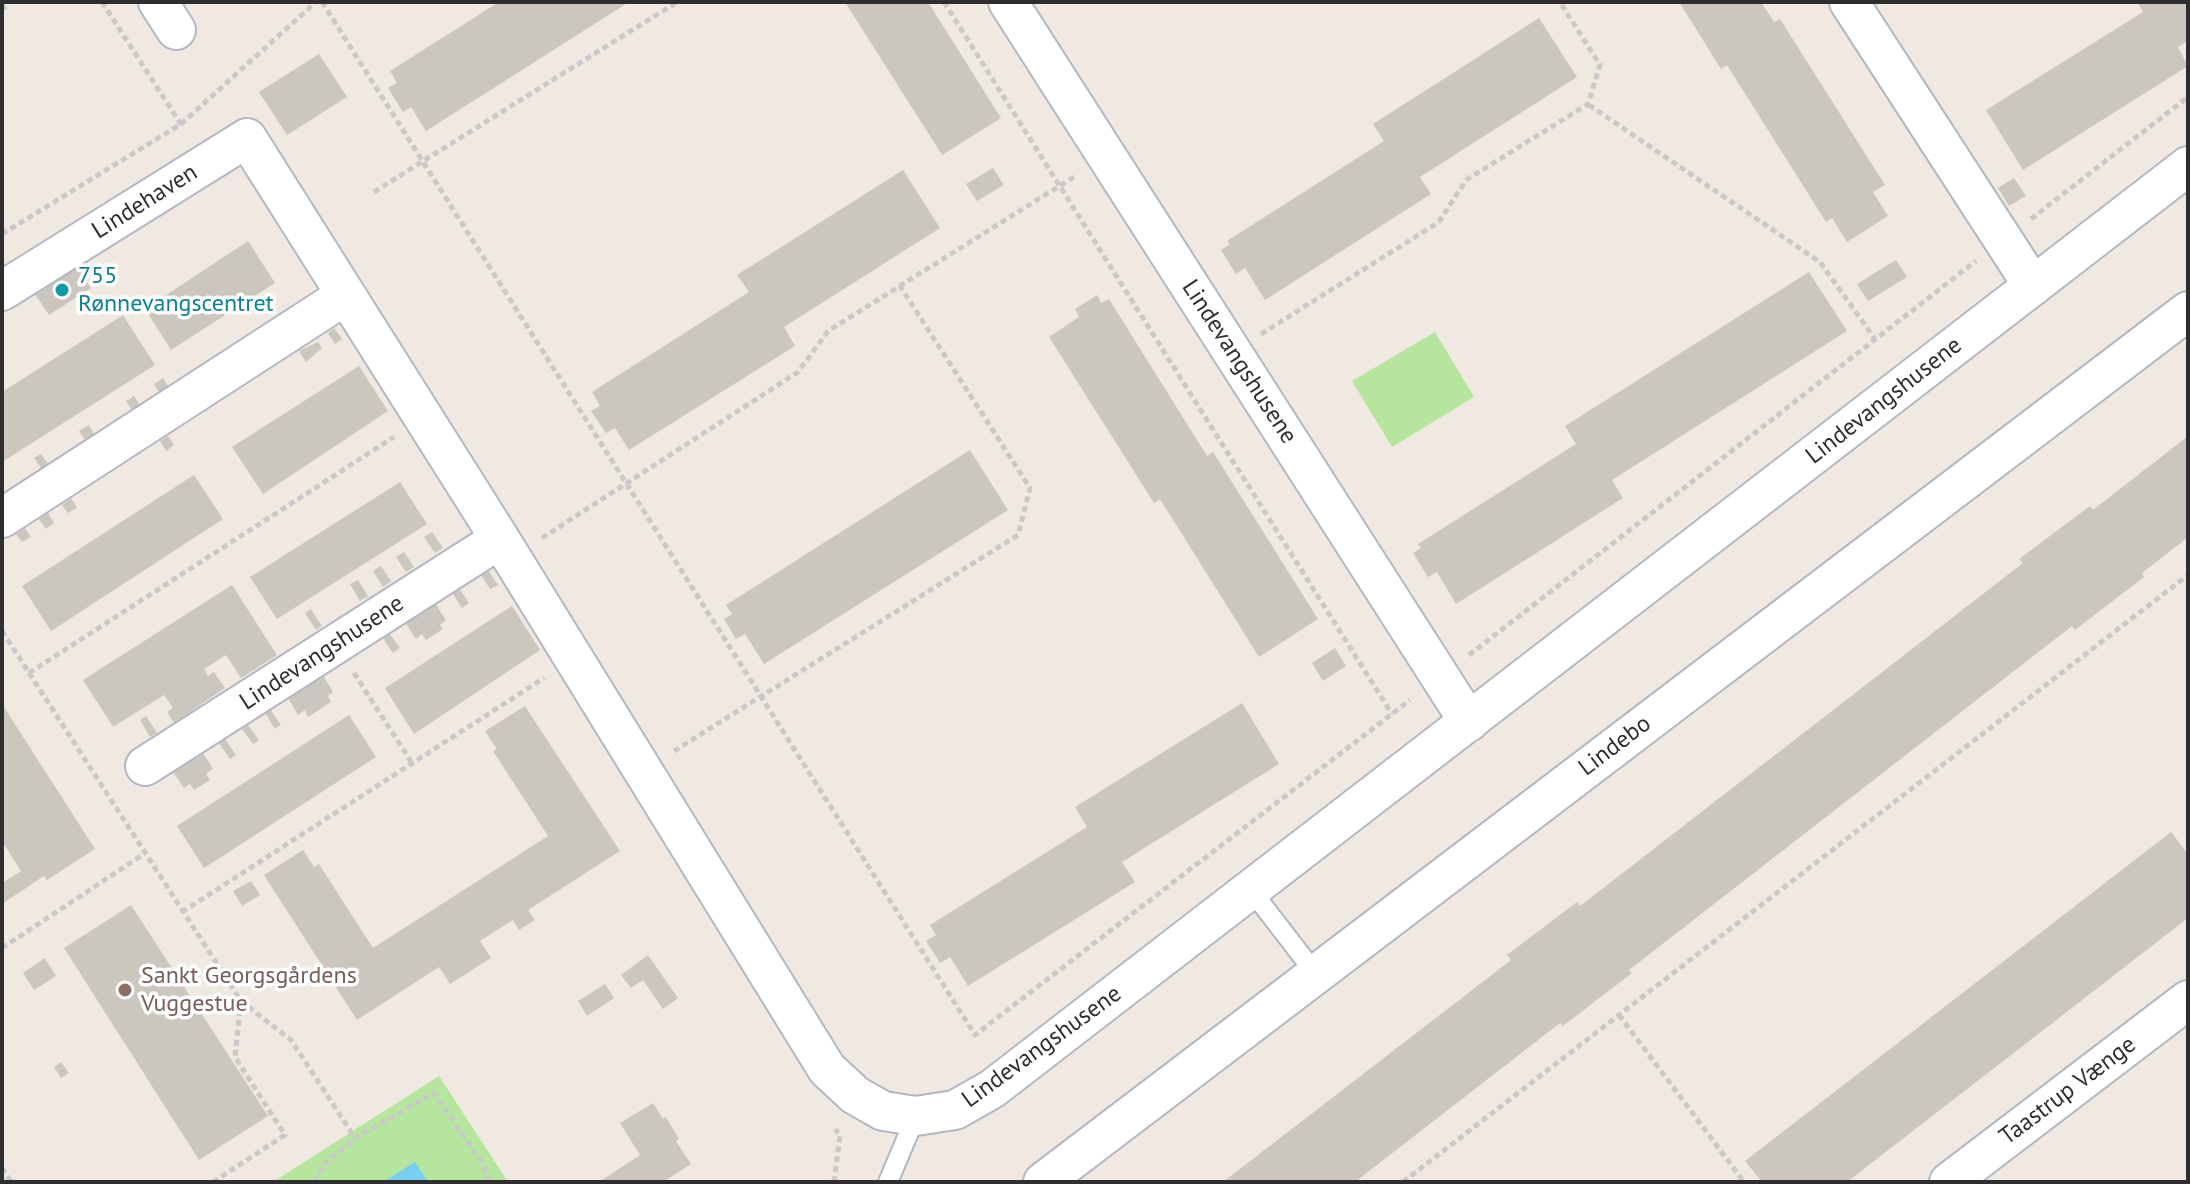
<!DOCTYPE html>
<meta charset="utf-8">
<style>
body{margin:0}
#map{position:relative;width:2190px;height:1184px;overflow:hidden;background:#efe9e1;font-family:"PT Sans",sans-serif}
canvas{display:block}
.frame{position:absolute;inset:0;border:4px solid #2e2e2e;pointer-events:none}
</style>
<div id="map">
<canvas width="2190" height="1184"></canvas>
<div class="frame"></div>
</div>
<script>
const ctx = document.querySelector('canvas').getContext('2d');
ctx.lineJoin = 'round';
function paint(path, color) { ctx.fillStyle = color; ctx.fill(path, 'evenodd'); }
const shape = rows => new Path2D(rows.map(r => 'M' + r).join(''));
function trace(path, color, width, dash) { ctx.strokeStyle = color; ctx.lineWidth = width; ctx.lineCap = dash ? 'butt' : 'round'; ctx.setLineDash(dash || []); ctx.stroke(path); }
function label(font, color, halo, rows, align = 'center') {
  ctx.font = font + ' "PT Sans",sans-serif'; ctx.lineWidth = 7; ctx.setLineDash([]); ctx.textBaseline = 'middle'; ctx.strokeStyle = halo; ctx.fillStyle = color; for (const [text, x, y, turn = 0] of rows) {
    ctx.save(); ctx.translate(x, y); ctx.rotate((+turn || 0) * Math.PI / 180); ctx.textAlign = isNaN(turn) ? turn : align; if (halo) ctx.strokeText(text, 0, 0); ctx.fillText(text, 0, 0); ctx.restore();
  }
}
paint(shape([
 [1435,332,1474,397,1392,447,1352,381],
 [439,1076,508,1182,273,1182]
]), '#b6e59e');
paint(shape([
 [415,1162,428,1182,383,1182]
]), '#75cff0');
paint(shape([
 [499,2,629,2,426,131,411,107,403,112,388,88,397,83,390,71],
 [845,2,928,2,1001,118,942,155],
 [1679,2,1761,2,1774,22,1780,19,1885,185,1873,192,1888,216,1847,242,1832,218,1826,222,1727,65,1721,69],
 [2137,2,2188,2,2188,41,2178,47,2188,66,2023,170,1986,110,2143,12],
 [1539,18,1577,77,1420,177,1431,194,1265,300,1245,268,1236,274,1221,250,1230,244,1227,241,1384,141,1373,124],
 [319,54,347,97,287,135,259,92],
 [993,168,1004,185,977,201,966,184],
 [903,170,940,228,784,327,795,346,629,450,615,428,606,433,591,411,600,406,592,392,749,292,737,275],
 [2014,178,2026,196,2009,206,1998,188],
 [248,241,275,283,171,350,145,309],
 [1896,260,1907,277,1868,301,1857,284],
 [76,265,91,288,49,315,34,293],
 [1809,272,1847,331,1612,480,1623,498,1456,604,1437,572,1428,577,1413,553,1421,548,1418,544,1576,444,1565,426],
 [1097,295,1101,303,1109,299,1207,456,1213,452,1318,619,1259,657,1160,499,1154,503,1049,337,1079,317,1075,309],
 [123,315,155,365,2,462,2,392],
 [334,328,342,339,335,344,328,333],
 [318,342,322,348,306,362,299,351],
 [359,366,388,411,263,494,232,447],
 [163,378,168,386,159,392,154,384],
 [134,396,140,405,132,410,126,401],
 [89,425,94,434,85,440,79,431],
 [168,436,174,445,166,451,160,441],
 [2188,436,2188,537,2142,573,2144,577,2075,630,2072,626,1629,970,1632,973,1563,1026,1560,1023,1355,1182,1223,1182,1511,960,1507,955,1577,902,1580,906,2023,563,2019,559,2090,506,2093,510],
 [970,450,1008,510,764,664,745,634,736,639,724,619,732,614,726,605],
 [41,454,48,464,41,468,34,458],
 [194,475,223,519,51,631,22,586],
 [400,482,427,524,277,619,250,577],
 [71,498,77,508,68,513,62,505],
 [48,513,54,523,46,529,39,519],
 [25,528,31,537,22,542,16,534],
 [432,532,443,548,435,553,424,537],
 [404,552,414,567,406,572,396,557],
 [381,566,391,581,383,587,373,571],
 [488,570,498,585,490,589,481,575],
 [358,580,368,596,360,601,350,584],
 [232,585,277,655,241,678,226,655,204,669,208,676,214,672,225,688,174,723,167,712,173,708,164,695,113,727,83,680],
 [459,588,469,603,462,608,452,593],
 [435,603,446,620,440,625,443,629,426,640,422,634,416,639,405,622],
 [512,606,540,650,414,734,385,688],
 [311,609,322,626,316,630,305,613],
 [389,633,400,648,393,653,383,638],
 [1335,648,1346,666,1323,681,1312,663],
 [323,675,333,692,328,696,331,702,308,717,305,710,298,715,288,698],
 [1242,703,1279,764,1122,862,1135,882,968,986,950,957,940,963,926,941,936,935,930,925,1087,827,1075,807],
 [2,704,95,849,47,880,44,876,2,904,2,883,21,871,2,841],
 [525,706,620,851,528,910,535,920,519,930,513,920,480,941,491,958,450,984,439,967,357,1020,264,875,303,850,314,867,319,864,373,948,548,836,493,751,497,749,485,731],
 [270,709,281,725,275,729,265,713],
 [349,715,376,757,204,868,177,826],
 [146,716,157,733,150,737,140,720],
 [248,725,259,740,253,744,242,729],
 [225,739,236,755,230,759,219,743],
 [203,753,213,769,206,774,210,780,194,790,190,784,184,788,173,772],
 [2171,832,2188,854,2188,918,1847,1182,1762,1182,1745,1161],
 [251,881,260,895,242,906,233,891],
 [131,905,268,1116,199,1160,64,948],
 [648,955,678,998,663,1009,643,980,631,988,621,975],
 [45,958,56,976,34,990,23,973],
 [605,984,614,998,587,1016,578,1001],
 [61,1062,69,1073,61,1078,54,1067],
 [653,1103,663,1119,666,1117,679,1139,676,1141,691,1164,663,1182,599,1182,640,1155,620,1123]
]), '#cbc7bf');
const lane = shape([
 [1251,890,1315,973],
 [888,1182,916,1116]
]);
const street = shape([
 [158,2,176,30],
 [1008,2,1469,722],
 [1849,2,2033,286],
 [2,291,247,138,500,539,827,1069,855,1095,883,1111,916,1116,955,1110,992,1089,2188,166],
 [2,518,346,295],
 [145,766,500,539],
 [1043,1182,2188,311],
 [1949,1182,2188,1000]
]);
trace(lane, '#b4b7c1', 22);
trace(street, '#b4b7c1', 42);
trace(shape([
 [102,2,182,126],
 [322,2,975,1035,1410,700],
 [944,2,1392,714],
 [2,5,6,11],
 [1589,105,1820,262,1875,339],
 [374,192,677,2],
 [2031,219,2188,97],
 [2,234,181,124,316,2],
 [1261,334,1439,222,1466,180,1588,104,1600,65,1560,2],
 [542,538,798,372,828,331,1077,175],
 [2,631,241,1001,291,1040,355,1138],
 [1469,655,1976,261],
 [29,673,394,437],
 [354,673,412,763],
 [674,751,1018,535,1030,488,900,286],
 [182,912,544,678],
 [2,948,144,854],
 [1619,1015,1744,1182],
 [2,1168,11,1182],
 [213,1182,285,1135,235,1057,241,1001],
 [314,1182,325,1164,355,1138,434,1093,483,1164,489,1182],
 [834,1182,840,1136,835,1129],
 [1403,1182,2188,575]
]), '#c9c9c9', 5, [6, 4]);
trace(lane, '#fff', 18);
trace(street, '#fff', 38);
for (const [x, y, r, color] of [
 [62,290,8,"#0f9aa8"],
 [125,990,8,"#8d6e63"]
]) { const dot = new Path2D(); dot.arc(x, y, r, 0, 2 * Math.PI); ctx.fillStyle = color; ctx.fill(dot); trace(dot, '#fff', 3); }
label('24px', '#2e2e2e', '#fff', [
 ["Lindehaven",145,202,-32],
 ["Lindevangshusene",1239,362,57],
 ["Lindevangshusene",1884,401,-38],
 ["Lindevangshusene",322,653,-33],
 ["Lindebo",1615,746,-37],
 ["Lindevangshusene",1042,1047,-36],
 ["Taastrup Vænge",2068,1091,-37]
]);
label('24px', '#0d838f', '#fff', [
 ["755",78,276],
 ["Rønnevangscentret",78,304]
], 'left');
label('24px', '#785e54', '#fff', [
 ["Sankt Georgsgårdens",141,976],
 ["Vuggestue",141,1004]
], 'left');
</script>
